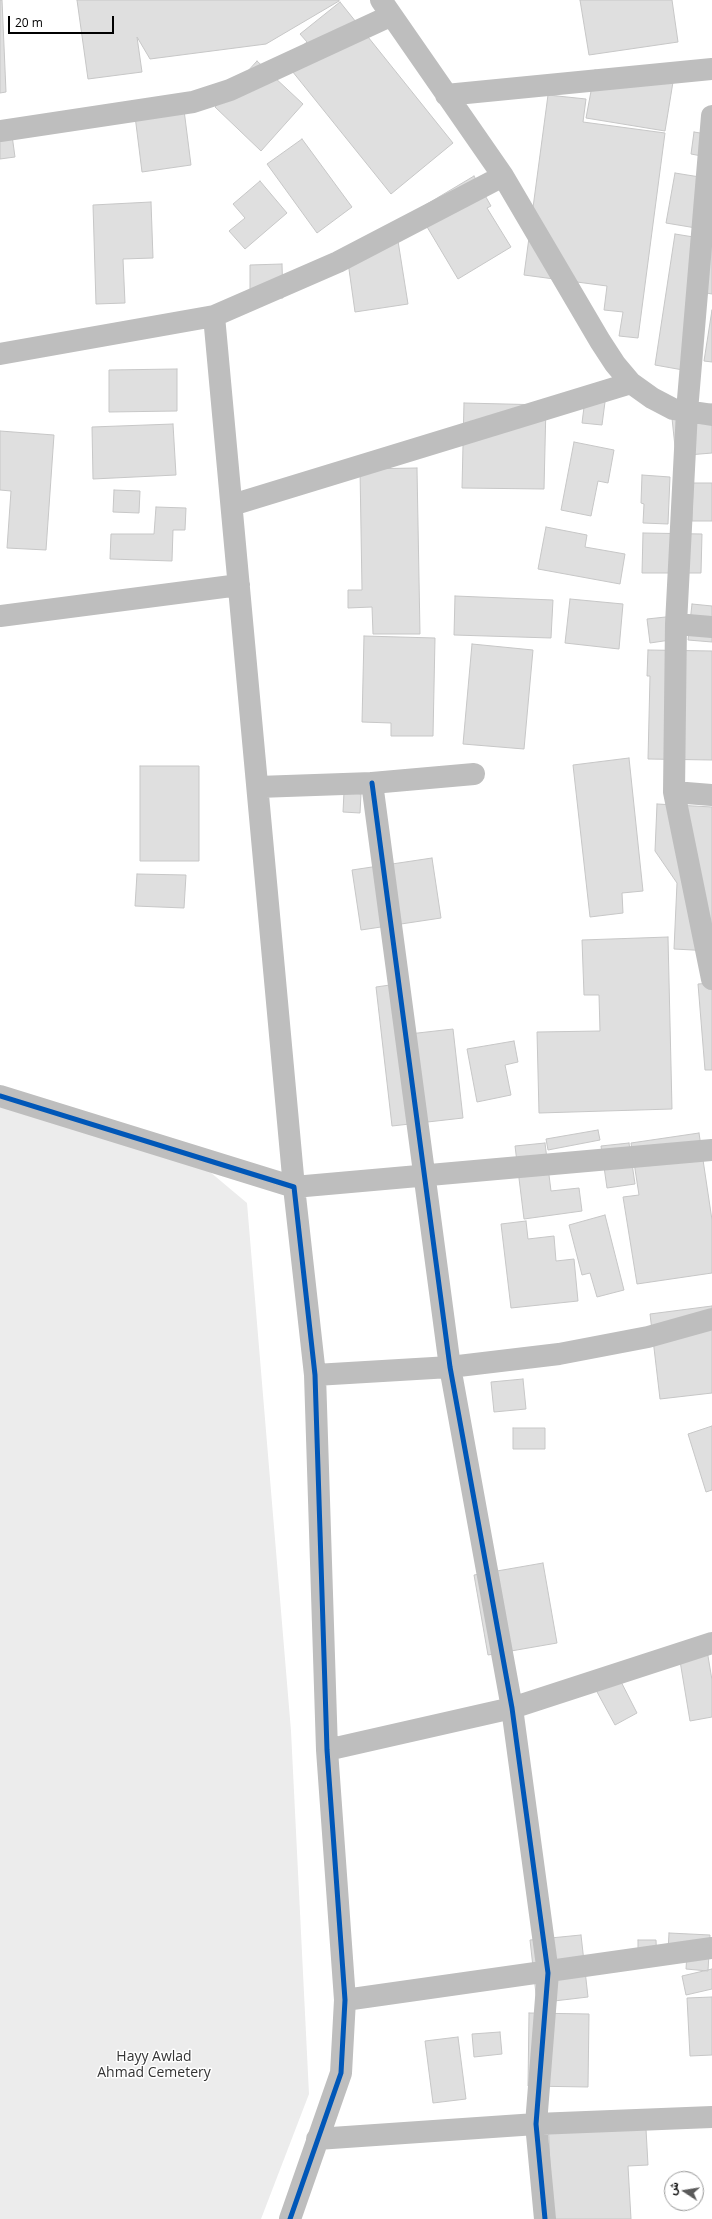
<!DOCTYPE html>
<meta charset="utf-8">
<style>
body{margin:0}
#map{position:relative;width:712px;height:2219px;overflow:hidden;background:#fff;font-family:"Open Sans",Vazirmatn,sans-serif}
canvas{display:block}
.north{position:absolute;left:664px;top:2171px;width:40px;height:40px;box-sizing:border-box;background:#fff;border:1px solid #999;border-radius:50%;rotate:282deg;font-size:11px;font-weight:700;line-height:16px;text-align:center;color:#000}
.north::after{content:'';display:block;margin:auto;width:14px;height:18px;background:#595959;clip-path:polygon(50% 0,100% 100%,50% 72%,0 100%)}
.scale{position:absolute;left:8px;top:16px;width:106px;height:18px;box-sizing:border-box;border:2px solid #000;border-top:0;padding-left:5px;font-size:12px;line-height:14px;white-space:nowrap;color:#000;-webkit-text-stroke:3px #fff;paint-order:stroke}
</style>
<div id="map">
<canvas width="712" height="2219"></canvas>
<div class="north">ش</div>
<div class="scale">20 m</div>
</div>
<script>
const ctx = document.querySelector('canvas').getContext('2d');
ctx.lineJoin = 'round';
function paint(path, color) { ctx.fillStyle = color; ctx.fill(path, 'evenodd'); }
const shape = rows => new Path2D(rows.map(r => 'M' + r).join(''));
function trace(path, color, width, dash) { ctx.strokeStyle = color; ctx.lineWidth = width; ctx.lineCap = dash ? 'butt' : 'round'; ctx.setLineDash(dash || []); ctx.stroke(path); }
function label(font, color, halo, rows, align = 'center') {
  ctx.font = font + ' "Open Sans",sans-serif'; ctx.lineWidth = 3; ctx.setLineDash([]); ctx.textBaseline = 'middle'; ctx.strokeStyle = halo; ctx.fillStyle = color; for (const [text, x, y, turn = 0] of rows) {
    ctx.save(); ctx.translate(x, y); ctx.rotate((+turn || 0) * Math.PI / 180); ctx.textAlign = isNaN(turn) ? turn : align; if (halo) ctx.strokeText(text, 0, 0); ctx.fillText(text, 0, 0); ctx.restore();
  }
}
paint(shape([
 [0,1088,197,1161,247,1203,291,1731,309,2094,261,2219,0,2219]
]), '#ececec');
const building = shape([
 [0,0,2,0,6,92,0,93,0,0],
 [77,0,339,0,339,1,266,44,150,59,137,37,142,72,88,79,77,0],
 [580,0,672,0,678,42,589,55,580,0],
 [340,2,453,143,391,194,284,61,307,42,300,34,340,2],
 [257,61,303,104,261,151,215,107,257,61],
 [595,70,673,82,665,131,586,118,595,70],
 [548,95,586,99,583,122,665,133,638,338,619,336,623,312,604,310,607,286,524,275,548,95],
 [183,102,191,165,142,172,134,108,183,102],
 [11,128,15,157,0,159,0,129,11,128],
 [694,132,712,135,712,158,691,154,694,132],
 [302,139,352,207,317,233,267,164,302,139],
 [675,173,712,179,708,230,666,223,675,173],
 [474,176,491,206,487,208,511,247,458,279,417,210,474,176],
 [260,181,287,213,245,249,229,231,245,218,233,204,260,181],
 [151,202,153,258,123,259,125,303,96,304,93,205,151,202],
 [675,234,712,240,712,294,695,291,683,370,655,365,675,234],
 [398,241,408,304,355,312,346,248,398,241],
 [282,264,283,298,250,298,250,265,282,264],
 [712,310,712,362,704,361,712,310],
 [177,369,177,411,109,412,109,370,177,369],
 [585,399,605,402,602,425,582,423,585,399],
 [464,403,546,405,544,489,462,488,464,403],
 [712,404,712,453,676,456,671,409,712,404],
 [173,424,176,475,93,479,92,427,173,424],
 [0,431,54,435,46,550,7,548,11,491,0,490,0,431],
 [574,442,614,450,608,483,598,481,591,516,561,510,574,442],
 [417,468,420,634,373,634,372,607,348,608,348,590,362,590,360,469,417,468],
 [642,475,670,477,668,524,643,523,644,504,641,503,642,475],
 [693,483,712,483,712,521,692,521,693,483],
 [114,490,140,491,139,513,113,512,114,490],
 [156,507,186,508,185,530,173,530,172,561,110,559,111,534,154,534,156,507],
 [546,527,587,535,585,547,625,554,620,584,538,569,546,527],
 [643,533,702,534,701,573,642,573,643,533],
 [455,596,553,600,551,638,454,635,455,596],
 [570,599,623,604,619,649,565,643,570,599],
 [692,604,712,606,712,642,688,640,692,604],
 [675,616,677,639,650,643,647,619,675,616],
 [364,636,435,638,433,736,391,736,391,723,362,722,364,636],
 [472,644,533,650,524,749,463,744,472,644],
 [648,650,712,651,712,760,648,759,650,676,647,676,648,650],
 [629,758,643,891,622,893,623,913,590,917,573,765,629,758],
 [140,766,199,766,199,861,140,861,140,766],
 [344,792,361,794,360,813,343,812,344,792],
 [657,804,712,807,712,951,674,949,677,883,655,851,657,804],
 [432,858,441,918,361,930,352,870,432,858],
 [137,874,186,875,184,908,135,906,137,874],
 [668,937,672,1109,539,1113,537,1032,600,1031,599,995,584,995,582,940,668,937],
 [404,983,409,1034,453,1029,463,1118,392,1126,376,987,404,983],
 [712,983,712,1070,705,1070,698,984,712,983],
 [514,1041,518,1062,505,1065,511,1095,477,1102,467,1049,514,1041],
 [598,1130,600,1140,548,1150,546,1139,598,1130],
 [699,1133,712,1220,712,1273,637,1284,623,1197,639,1195,631,1143,699,1133],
 [545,1143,551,1191,579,1188,582,1211,524,1219,515,1146,545,1143],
 [629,1143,635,1184,607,1188,601,1146,629,1143],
 [605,1215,624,1290,597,1297,590,1273,582,1275,569,1225,605,1215],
 [526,1221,528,1239,554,1236,556,1261,574,1259,578,1301,511,1308,501,1224,526,1221],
 [712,1306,712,1393,660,1399,650,1314,712,1306],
 [523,1379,526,1409,494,1412,491,1382,523,1379],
 [712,1426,712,1490,706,1492,688,1434,712,1426],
 [513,1428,545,1428,545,1449,513,1449,513,1428],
 [543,1563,557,1643,488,1655,474,1575,543,1563],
 [707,1650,712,1680,712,1717,690,1721,679,1655,707,1650],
 [613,1666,637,1713,615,1725,590,1679,613,1666],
 [669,1933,710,1935,708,1971,686,1969,687,1953,668,1952,669,1933],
 [581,1935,588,1997,537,2003,530,1940,581,1935],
 [638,1940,656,1940,657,1965,638,1965,638,1940],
 [712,1969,712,1989,686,1995,682,1976,712,1969],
 [712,1997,712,2055,690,2056,687,1998,712,1997],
 [529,2013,589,2014,588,2087,528,2086,529,2013],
 [500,2032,502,2054,474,2057,472,2034,500,2032],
 [458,2037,466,2099,433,2103,425,2041,458,2037],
 [645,2111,648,2165,628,2166,631,2219,552,2219,548,2116,645,2111]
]);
paint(building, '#dfdfdf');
trace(building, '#c7c7c7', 1);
trace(shape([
 [381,0,503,176,600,341,615,364,631,383,652,398,673,409,712,415],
 [446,95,712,69],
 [712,116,687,411,676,624,674,792,712,979],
 [0,131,193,102,230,90,390,16],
 [214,316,294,1187,712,1150],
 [0,354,214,316,338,262,503,176],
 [232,505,631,383],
 [0,616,239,585],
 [676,624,712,627],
 [372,783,450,1367,512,1708,548,1973,536,2124,545,2219],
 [258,787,372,783,474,774],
 [674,792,712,795],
 [0,1096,294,1187,315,1375,327,1750,345,2000,341,2073,290,2219],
 [315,1375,450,1367,559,1354,648,1337,712,1319],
 [327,1750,512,1708,712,1643],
 [345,2000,712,1948],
 [317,2139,536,2124,712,2117]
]), '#bebebe', 22);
trace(shape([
 [372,783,450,1367,512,1708,548,1973,536,2124,545,2219],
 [0,1096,294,1187,315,1375,327,1750,345,2000,341,2073,290,2219]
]), '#0057b8', 5);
label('14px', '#333', '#fff', [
 ["Hayy Awlad",154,2057],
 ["Ahmad Cemetery",154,2073]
]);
</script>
